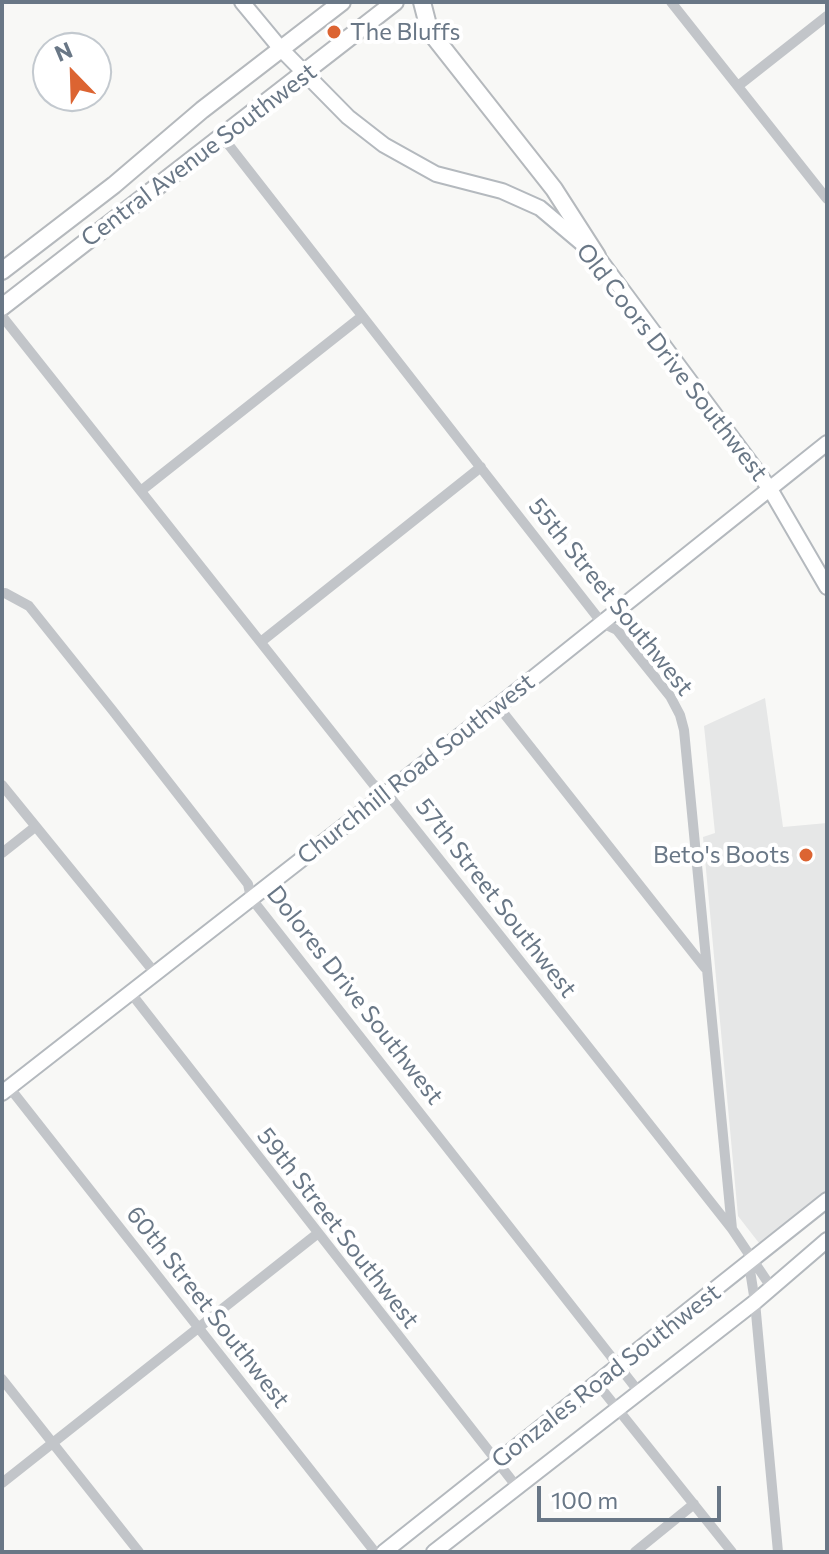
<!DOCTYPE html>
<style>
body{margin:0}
#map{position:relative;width:829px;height:1554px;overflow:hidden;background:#f8f8f6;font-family:Commissioner,sans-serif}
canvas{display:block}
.frame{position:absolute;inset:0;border:4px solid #697786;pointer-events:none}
.north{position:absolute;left:32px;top:32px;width:80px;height:80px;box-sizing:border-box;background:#fff;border:2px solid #c3c9cf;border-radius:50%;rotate:337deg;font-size:22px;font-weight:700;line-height:32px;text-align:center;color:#697786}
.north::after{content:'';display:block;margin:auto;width:28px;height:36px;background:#dc6432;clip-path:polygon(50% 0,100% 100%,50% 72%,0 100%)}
.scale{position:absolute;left:537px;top:1486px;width:184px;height:36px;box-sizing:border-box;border:4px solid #697786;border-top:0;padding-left:10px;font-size:24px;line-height:28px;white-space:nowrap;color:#697786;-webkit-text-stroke:6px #fff;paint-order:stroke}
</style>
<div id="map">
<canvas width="829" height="1554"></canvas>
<div class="frame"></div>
<div class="north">N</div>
<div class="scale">100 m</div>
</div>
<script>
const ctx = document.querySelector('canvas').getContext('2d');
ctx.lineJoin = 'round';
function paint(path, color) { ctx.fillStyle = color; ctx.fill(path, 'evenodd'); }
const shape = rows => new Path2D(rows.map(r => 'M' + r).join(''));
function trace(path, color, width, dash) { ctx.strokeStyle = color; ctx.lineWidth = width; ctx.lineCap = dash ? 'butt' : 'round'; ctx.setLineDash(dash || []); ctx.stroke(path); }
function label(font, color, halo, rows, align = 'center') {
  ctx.font = font + ' Commissioner,sans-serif'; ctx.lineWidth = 8; ctx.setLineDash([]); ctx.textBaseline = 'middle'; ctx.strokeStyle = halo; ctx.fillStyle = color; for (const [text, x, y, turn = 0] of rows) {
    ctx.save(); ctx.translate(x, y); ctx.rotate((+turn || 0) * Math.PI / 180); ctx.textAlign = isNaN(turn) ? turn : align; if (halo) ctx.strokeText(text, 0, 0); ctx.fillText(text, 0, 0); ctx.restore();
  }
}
paint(shape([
 [765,698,783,827,827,823,827,1192,759,1243,738,1216,703,837,715,833,704,726]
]), '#e6e7e7');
const secondary = shape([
 [242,2,281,49,348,117,384,145,436,174,502,191,540,208,597,256,770,489,827,587],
 [2,1093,498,706,827,443],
 [384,1552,827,1200],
 [434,1552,755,1302,827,1240]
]);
const primary = shape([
 [422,2,429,29,435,38,554,189,597,256],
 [2,271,114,185,202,110,342,2],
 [2,307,395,2]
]);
trace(secondary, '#b4b9be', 18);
trace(primary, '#b5b9bd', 20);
trace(shape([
 [671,2,827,199],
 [738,86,827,16],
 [221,135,602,623,617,630,670,696,680,715,684,730,732,1229],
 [2,316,373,784,386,792,571,1025,732,1229,771,1287],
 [142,490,361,317],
 [5,593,29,606,113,711,248,884,251,898,639,1392],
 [262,641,481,467],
 [498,706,705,968],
 [2,785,155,973],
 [2,853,35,827],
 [130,992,517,1487],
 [9,1087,375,1552],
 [749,1264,755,1302,778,1552],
 [2,1379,139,1552],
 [596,1382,732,1552],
 [2,1483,317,1234],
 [635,1552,694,1504]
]), '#c2c5c9', 10);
trace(secondary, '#fff', 14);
trace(primary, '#fff', 16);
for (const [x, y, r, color] of [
 [334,32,8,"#dc6432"],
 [806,855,8,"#dc6432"]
]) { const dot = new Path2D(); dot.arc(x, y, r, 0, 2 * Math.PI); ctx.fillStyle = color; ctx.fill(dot); trace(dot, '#fff', 3); }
label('24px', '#697786', '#fff', [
 ["The Bluffs",350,32],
 ["Beto's Boots",790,855,"right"]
], 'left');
label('24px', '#697786', '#fff', [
 ["Central Avenue Southwest",199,155,-37],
 ["Old Coors Drive Southwest",672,362,52],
 ["55th Street Southwest",611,597,51],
 ["Churchhill Road Southwest",416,769,-38],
 ["57th Street Southwest",496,898,52],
 ["Dolores Drive Southwest",355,995,52],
 ["59th Street Southwest",338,1228,52],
 ["60th Street Southwest",208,1307,52],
 ["Gonzales Road Southwest",606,1376,-38]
]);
</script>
